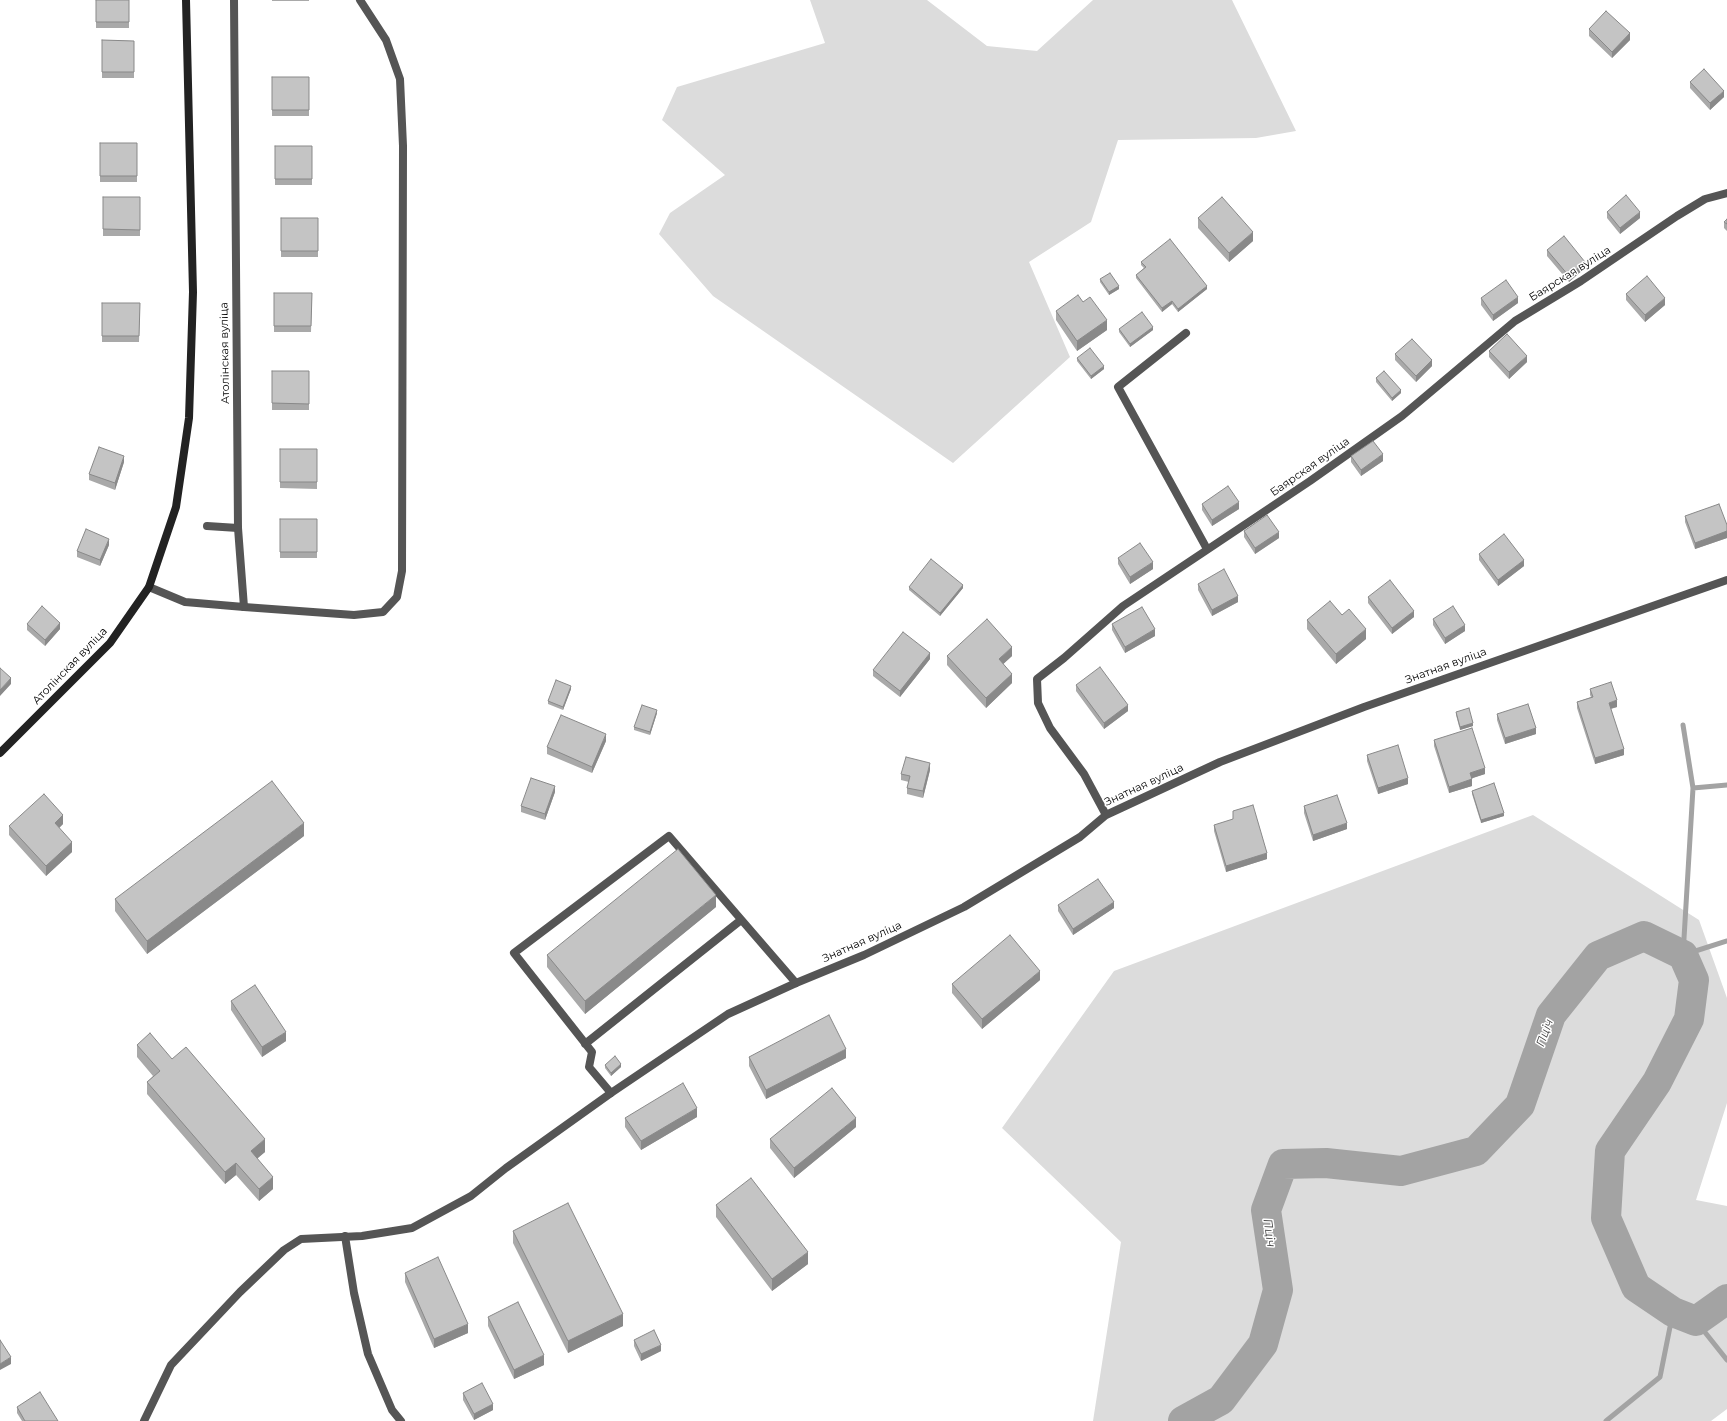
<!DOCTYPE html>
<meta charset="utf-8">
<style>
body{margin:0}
canvas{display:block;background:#fff}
</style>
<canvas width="1727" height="1421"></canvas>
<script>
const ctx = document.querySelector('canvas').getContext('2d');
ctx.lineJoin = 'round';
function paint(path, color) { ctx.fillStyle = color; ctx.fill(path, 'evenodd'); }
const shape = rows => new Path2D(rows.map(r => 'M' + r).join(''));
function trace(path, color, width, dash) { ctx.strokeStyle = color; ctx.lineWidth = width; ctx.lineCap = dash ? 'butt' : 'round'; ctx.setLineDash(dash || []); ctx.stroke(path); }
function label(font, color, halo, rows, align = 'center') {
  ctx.font = font + ' Montserrat,sans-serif'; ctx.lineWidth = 3; ctx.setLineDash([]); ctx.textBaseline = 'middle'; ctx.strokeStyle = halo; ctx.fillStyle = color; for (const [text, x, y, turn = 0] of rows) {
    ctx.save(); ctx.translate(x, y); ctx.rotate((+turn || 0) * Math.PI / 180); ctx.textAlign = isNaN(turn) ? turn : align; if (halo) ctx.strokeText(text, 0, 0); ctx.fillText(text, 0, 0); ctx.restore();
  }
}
paint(shape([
 [810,0,927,0,987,46,1037,51,1093,0,1232,0,1296,131,1256,138,1118,140,1091,222,1029,262,1070,357,953,463,713,296,659,234,670,213,725,175,662,120,677,87,825,43],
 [1533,815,1699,920,1727,998,1727,1103,1696,1200,1727,1206,1727,1409,1711,1421,1093,1421,1121,1242,1002,1128,1114,971]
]), '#dcdcdc');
trace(shape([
 [1683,725,1693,788],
 [1727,785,1693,788,1683,955,1727,941],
 [1696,1321,1727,1360],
 [1606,1421,1660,1377,1673,1312]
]), '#a3a3a3', 5);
trace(shape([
 [1183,1421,1221,1400,1263,1344,1278,1290,1266,1210,1283,1164,1326,1163,1401,1171,1476,1151,1520,1105,1551,1015,1598,956,1644,936,1683,955,1694,980,1689,1019,1657,1082,1610,1151,1606,1218,1636,1287,1673,1312,1696,1321,1727,1299]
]), '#a3a3a3', 30);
trace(shape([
 [1186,333,1118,387,1207,549],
 [207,526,238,528],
 [244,607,354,615,383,612,397,597,402,571,403,146,400,79,386,40,360,0],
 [585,1044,741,920],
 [611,1093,589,1067,592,1052,514,953,669,836,796,983],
 [345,1236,354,1293,368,1354,392,1410,401,1421]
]), '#555', 8);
trace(shape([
 [149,587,185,602,244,607,238,528,234,0],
 [1106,815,1084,774,1050,728,1038,703,1037,679,1064,658,1123,606,1310,481,1402,416,1515,321,1581,281,1677,216,1705,199,1727,193],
 [144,1421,171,1365,240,1292,284,1250,301,1239,362,1236,412,1228,471,1196,506,1168,611,1093,728,1014,796,983,864,955,964,907,1080,837,1106,815,1220,762,1364,707,1727,580]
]), '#555', 8);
trace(shape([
 [0,753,110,643,149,587,176,507,189,418,193,292,186,0]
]), '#222', 8);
paint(shape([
 [96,0,129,0,129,28,96,28],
 [272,0,309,0,309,1,272,1],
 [1589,29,1630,40,1612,58,1589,36],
 [102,40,134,41,134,78,102,78],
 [272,77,309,77,309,116,272,116],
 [1690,82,1724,97,1710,110,1690,88],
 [100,143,137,143,137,182,100,182],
 [275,146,312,146,312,185,275,185],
 [103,197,140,197,140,236,103,236],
 [1607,212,1640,218,1620,234,1607,218],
 [281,218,318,218,318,257,281,257],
 [1198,218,1253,241,1229,262,1198,228],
 [1727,219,1727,231,1724,228,1724,222],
 [1547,250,1585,268,1569,282,1547,256],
 [1141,262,1207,289,1178,312,1172,304,1162,312,1136,278,1136,275,1144,268,1141,265],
 [1100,279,1119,289,1109,295,1100,282],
 [274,293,312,293,311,332,274,332],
 [1626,294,1665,305,1645,322,1626,300],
 [1481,298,1518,303,1493,321,1481,305],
 [1083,302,1107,330,1077,351,1056,320,1056,311],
 [102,303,140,303,139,342,102,342],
 [1119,329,1153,330,1130,347,1119,332],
 [1489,351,1527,362,1509,379,1489,357],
 [1395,354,1432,366,1416,382,1395,360],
 [1077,358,1104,369,1091,379,1077,361],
 [272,371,309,371,309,410,272,410],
 [1376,378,1401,393,1392,401,1376,382],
 [280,449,317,449,317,489,280,488],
 [1351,456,1383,461,1361,476,1351,462],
 [124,462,115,490,89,480,89,474],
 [1202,504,1239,509,1212,526,1202,510],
 [1685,516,1727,525,1727,538,1695,549,1685,522],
 [280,519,317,519,317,558,280,558],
 [1244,531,1279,538,1255,554,1244,537],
 [109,545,100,566,77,557,77,551],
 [1479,554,1524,566,1498,586,1479,560],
 [1118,558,1153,569,1130,584,1118,564],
 [1198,584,1238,602,1212,616,1198,590],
 [909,587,963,588,940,616,909,590],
 [1368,597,1414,617,1392,634,1368,603],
 [1342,615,1366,639,1336,664,1307,629,1307,620],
 [1433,619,1465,631,1445,644,1433,625],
 [27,624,60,629,45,646,27,630],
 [1112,624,1155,636,1125,653,1112,630],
 [947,656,1012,656,1003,664,1012,683,986,708,947,665],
 [930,659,900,697,873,676,873,670],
 [1076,685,1128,711,1104,729,1076,691],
 [571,689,563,710,548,704,548,701],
 [1590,689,1617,707,1611,709,1624,755,1595,764,1577,708,1577,702,1591,697,1590,695],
 [1456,712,1473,726,1460,730,1456,715],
 [657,713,650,735,634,730,634,727],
 [1497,714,1536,734,1505,744,1497,720],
 [1434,740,1485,774,1472,778,1472,786,1449,793,1434,746],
 [606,741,592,773,547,754,547,747],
 [1367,755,1408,784,1378,794,1367,761],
 [930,770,923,798,907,794,907,788,909,782,901,780,901,774],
 [1472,791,1504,816,1481,823,1472,794],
 [555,792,545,820,521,812,521,806],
 [1304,806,1347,829,1313,841,1304,813],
 [63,824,59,828,72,852,46,876,9,835,9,826],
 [1214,825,1267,859,1226,872,1214,831],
 [304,836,147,954,115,911,115,899],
 [1058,905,1114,908,1073,935,1058,911],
 [716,907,585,1014,547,967,547,955],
 [1040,980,982,1029,952,993,952,984],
 [231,1001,286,1041,262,1057,231,1010],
 [137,1045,172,1059,265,1152,257,1158,273,1189,259,1201,236,1175,225,1184,147,1094,147,1082,153,1076,137,1057],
 [749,1057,846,1058,766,1099,749,1066],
 [605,1065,621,1067,611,1076,605,1068],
 [697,1117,641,1150,625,1127,625,1118],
 [856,1127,794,1178,770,1148,770,1139],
 [716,1205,808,1264,772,1291,716,1217],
 [513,1231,623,1326,568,1353,513,1243],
 [405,1273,468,1333,434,1348,405,1282],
 [488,1317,544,1365,514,1379,488,1326],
 [634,1340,661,1351,641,1361,634,1346],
 [463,1393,493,1410,474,1420,463,1400],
 [17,1407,58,1421,22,1421,17,1413]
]), '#a9a9a9');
paint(shape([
 [1630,33,1630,40,1612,58,1612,52],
 [1724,91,1724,97,1710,110,1710,103],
 [1640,212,1640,218,1620,234,1620,228],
 [1253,232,1253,241,1229,262,1229,253],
 [1585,262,1585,268,1569,282,1569,276],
 [1119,286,1119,289,1109,295,1109,292],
 [1207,286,1207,289,1178,312,1178,309],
 [1518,297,1518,303,1493,321,1493,315],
 [1665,298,1665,305,1645,322,1645,315],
 [1172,301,1172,304,1162,312,1162,308],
 [1107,320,1107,330,1077,351,1077,341],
 [1153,327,1153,330,1130,347,1130,344],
 [1527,356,1527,362,1509,379,1509,372],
 [1432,360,1432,366,1416,382,1416,376],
 [1104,366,1104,369,1091,379,1091,376],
 [1401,390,1401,393,1392,401,1392,398],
 [1383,454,1383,461,1361,476,1361,470],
 [124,456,124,462,115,490,115,483],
 [1239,502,1239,509,1212,526,1212,520],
 [1727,531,1727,538,1695,549,1695,543],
 [1279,532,1279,538,1255,554,1255,548],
 [109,539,109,545,100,566,100,560],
 [1524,560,1524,566,1498,586,1498,580],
 [1153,562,1153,569,1130,584,1130,577],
 [963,585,963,588,940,616,940,613],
 [1238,596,1238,602,1212,616,1212,610],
 [1414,611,1414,617,1392,634,1392,628],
 [60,623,60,629,45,646,45,640],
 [1465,625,1465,631,1445,644,1445,638],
 [1155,629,1155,636,1125,653,1125,647],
 [1366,629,1366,639,1336,664,1336,654],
 [1012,647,1012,656,999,668,999,659],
 [930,653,930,659,900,697,900,691],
 [1012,674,1012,683,986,708,986,698],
 [11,678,11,684,0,696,0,690],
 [571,686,571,689,563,710,563,707],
 [1617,700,1617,707,1609,709,1609,703],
 [1128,705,1128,711,1104,729,1104,723],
 [657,710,657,713,650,735,650,732],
 [1473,723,1473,726,1460,730,1460,727],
 [1536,728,1536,734,1505,744,1505,738],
 [606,734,606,741,592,773,592,767],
 [1624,749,1624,755,1595,764,1595,758],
 [930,763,930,770,923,798,923,791],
 [1485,768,1485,774,1470,779,1470,773],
 [1408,778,1408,784,1378,794,1378,788],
 [1472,779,1472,786,1449,793,1449,787],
 [555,786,555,792,545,820,545,814],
 [1504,813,1504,816,1481,823,1481,820],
 [63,815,63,824,55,832,55,823],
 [304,823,304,836,147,954,147,941],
 [1347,823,1347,829,1313,841,1313,835],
 [72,842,72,852,46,876,46,866],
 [1267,853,1267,859,1226,872,1226,866],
 [716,895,716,907,585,1014,585,1001],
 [1114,902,1114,908,1073,935,1073,929],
 [1040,971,1040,980,982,1029,982,1019],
 [286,1032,286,1041,262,1057,262,1047],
 [846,1049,846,1058,766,1099,766,1090],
 [621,1064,621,1067,611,1076,611,1073],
 [697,1108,697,1117,641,1150,641,1141],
 [856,1118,856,1127,794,1178,794,1168],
 [265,1139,265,1152,251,1164,251,1151],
 [236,1163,236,1175,225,1184,225,1172],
 [273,1177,273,1189,259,1201,259,1189],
 [808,1252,808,1264,772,1291,772,1279],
 [623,1314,623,1326,568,1353,568,1341],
 [468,1324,468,1333,434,1348,434,1339],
 [661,1345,661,1351,641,1361,641,1354],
 [544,1355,544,1365,514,1379,514,1370],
 [11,1357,11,1364,0,1370,0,1364],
 [493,1404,493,1410,474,1420,474,1414]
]), '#898989');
const building = shape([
 [96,0,129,0,129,22,96,22,96,0],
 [1606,11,1630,33,1612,52,1589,29,1606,11],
 [102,40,134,41,134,72,102,72,102,40],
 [1704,69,1724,91,1710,103,1690,82,1704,69],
 [272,77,309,77,309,110,272,110,272,77],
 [100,143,137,143,137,176,100,176,100,143],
 [275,146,312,146,312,179,275,179,275,146],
 [1626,195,1640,212,1620,228,1607,212,1626,195],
 [103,197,140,197,140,230,103,229,103,197],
 [1222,197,1253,232,1229,253,1198,218,1222,197],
 [281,218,318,218,318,251,281,251,281,218],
 [1727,219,1727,224,1724,222,1727,219],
 [1564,236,1585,262,1569,276,1547,250,1564,236],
 [1170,239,1207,286,1178,309,1172,301,1162,308,1136,275,1146,267,1141,262,1170,239],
 [1110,273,1119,286,1109,292,1100,279,1110,273],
 [1647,276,1665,298,1645,315,1626,294,1647,276],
 [1506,280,1518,297,1493,315,1481,298,1506,280],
 [274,293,312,293,311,326,274,326,274,293],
 [1078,295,1083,302,1090,297,1107,320,1077,341,1056,311,1078,295],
 [102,303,140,303,139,336,102,336,102,303],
 [1142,312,1153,327,1130,344,1119,329,1142,312],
 [1507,334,1527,356,1509,372,1489,351,1507,334],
 [1412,339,1432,360,1416,376,1395,354,1412,339],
 [1090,348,1104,366,1091,376,1077,358,1090,348],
 [272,371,309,371,309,404,272,403,272,371],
 [1384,371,1401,390,1392,398,1376,378,1384,371],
 [1373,441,1383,454,1361,470,1351,456,1373,441],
 [99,447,124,456,115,483,89,474,99,447],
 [280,449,317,449,317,482,280,482,280,449],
 [1228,486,1239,502,1212,520,1202,504,1228,486],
 [1719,504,1727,525,1727,531,1695,543,1685,516,1719,504],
 [1267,515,1279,532,1255,548,1244,531,1267,515],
 [280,519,317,519,317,552,280,552,280,519],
 [86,529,109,539,100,560,77,551,86,529],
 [1504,534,1524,560,1498,580,1479,554,1504,534],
 [1140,543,1153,562,1130,577,1118,558,1140,543],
 [931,559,963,585,940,613,909,587,931,559],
 [1224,569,1238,596,1212,610,1198,584,1224,569],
 [1390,580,1414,611,1392,628,1368,597,1390,580],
 [1330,601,1342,615,1349,609,1366,629,1336,654,1307,620,1330,601],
 [42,606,60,623,45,640,27,624,42,606],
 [1453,606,1465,625,1445,638,1433,619,1453,606],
 [1142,607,1155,629,1125,647,1112,624,1142,607],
 [987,619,1012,647,999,659,1012,674,986,698,947,656,987,619],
 [903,632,930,653,900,691,873,670,903,632],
 [1100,667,1128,705,1104,723,1076,685,1100,667],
 [0,668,11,678,0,690,0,668],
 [556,680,571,686,563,707,548,701,556,680],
 [1611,682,1617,700,1609,703,1624,749,1595,758,1577,702,1593,697,1590,689,1611,682],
 [1528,704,1536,728,1505,738,1497,714,1528,704],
 [642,705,657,710,650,732,634,727,642,705],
 [1469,708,1473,723,1460,727,1456,712,1469,708],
 [561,715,606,734,592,767,547,747,561,715],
 [1472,728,1485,768,1470,773,1472,779,1449,787,1434,740,1472,728],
 [1398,745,1408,778,1378,788,1367,755,1398,745],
 [906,757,930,763,923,791,907,788,910,776,901,774,906,757],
 [531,778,555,786,545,814,521,806,531,778],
 [272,781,304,823,147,941,115,899,272,781],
 [1494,783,1504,813,1481,820,1472,791,1494,783],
 [44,794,63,815,55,823,72,842,46,866,9,826,44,794],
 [1337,795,1347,823,1313,835,1304,806,1337,795],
 [1253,805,1267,853,1226,866,1214,825,1233,819,1233,811,1253,805],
 [678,849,716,895,585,1001,547,955,678,849],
 [1098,879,1114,902,1073,929,1058,905,1098,879],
 [1010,935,1040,971,982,1019,952,984,1010,935],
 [255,985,286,1032,262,1047,231,1001,255,985],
 [829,1015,846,1049,766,1090,749,1057,829,1015],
 [150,1033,172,1059,186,1047,265,1139,251,1151,273,1177,259,1189,236,1163,225,1172,147,1082,160,1071,137,1045,150,1033],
 [615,1056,621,1064,611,1073,605,1065,615,1056],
 [683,1083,697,1108,641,1141,625,1118,683,1083],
 [832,1088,856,1118,794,1168,770,1139,832,1088],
 [751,1178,808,1252,772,1279,716,1205,751,1178],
 [568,1203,623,1314,568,1341,513,1231,568,1203],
 [438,1257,468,1324,434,1339,405,1273,438,1257],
 [518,1302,544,1355,514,1370,488,1317,518,1302],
 [654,1330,661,1345,641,1354,634,1340,654,1330],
 [0,1340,11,1357,0,1364,0,1340],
 [482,1383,493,1404,474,1414,463,1393,482,1383],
 [40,1392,58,1421,25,1421,17,1407,40,1392]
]);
paint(building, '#c4c4c4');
trace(building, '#898989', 1);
label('11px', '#000', '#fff', [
 ["Баярская вуліца",1570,274,-32],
 ["Атолінская вуліца",225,353,-91],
 ["Баярская вуліца",1310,467,-35],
 ["Атолінская вуліца",70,666,-46],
 ["Знатная вуліца",1446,666,-20],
 ["Знатная вуліца",1144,785,-25],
 ["Знатная вуліца",862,942,-24]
]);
label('italic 12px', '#444', '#fff', [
 ["Пціч",1545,1033,-70],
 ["Пціч",1269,1233,82]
]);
</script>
